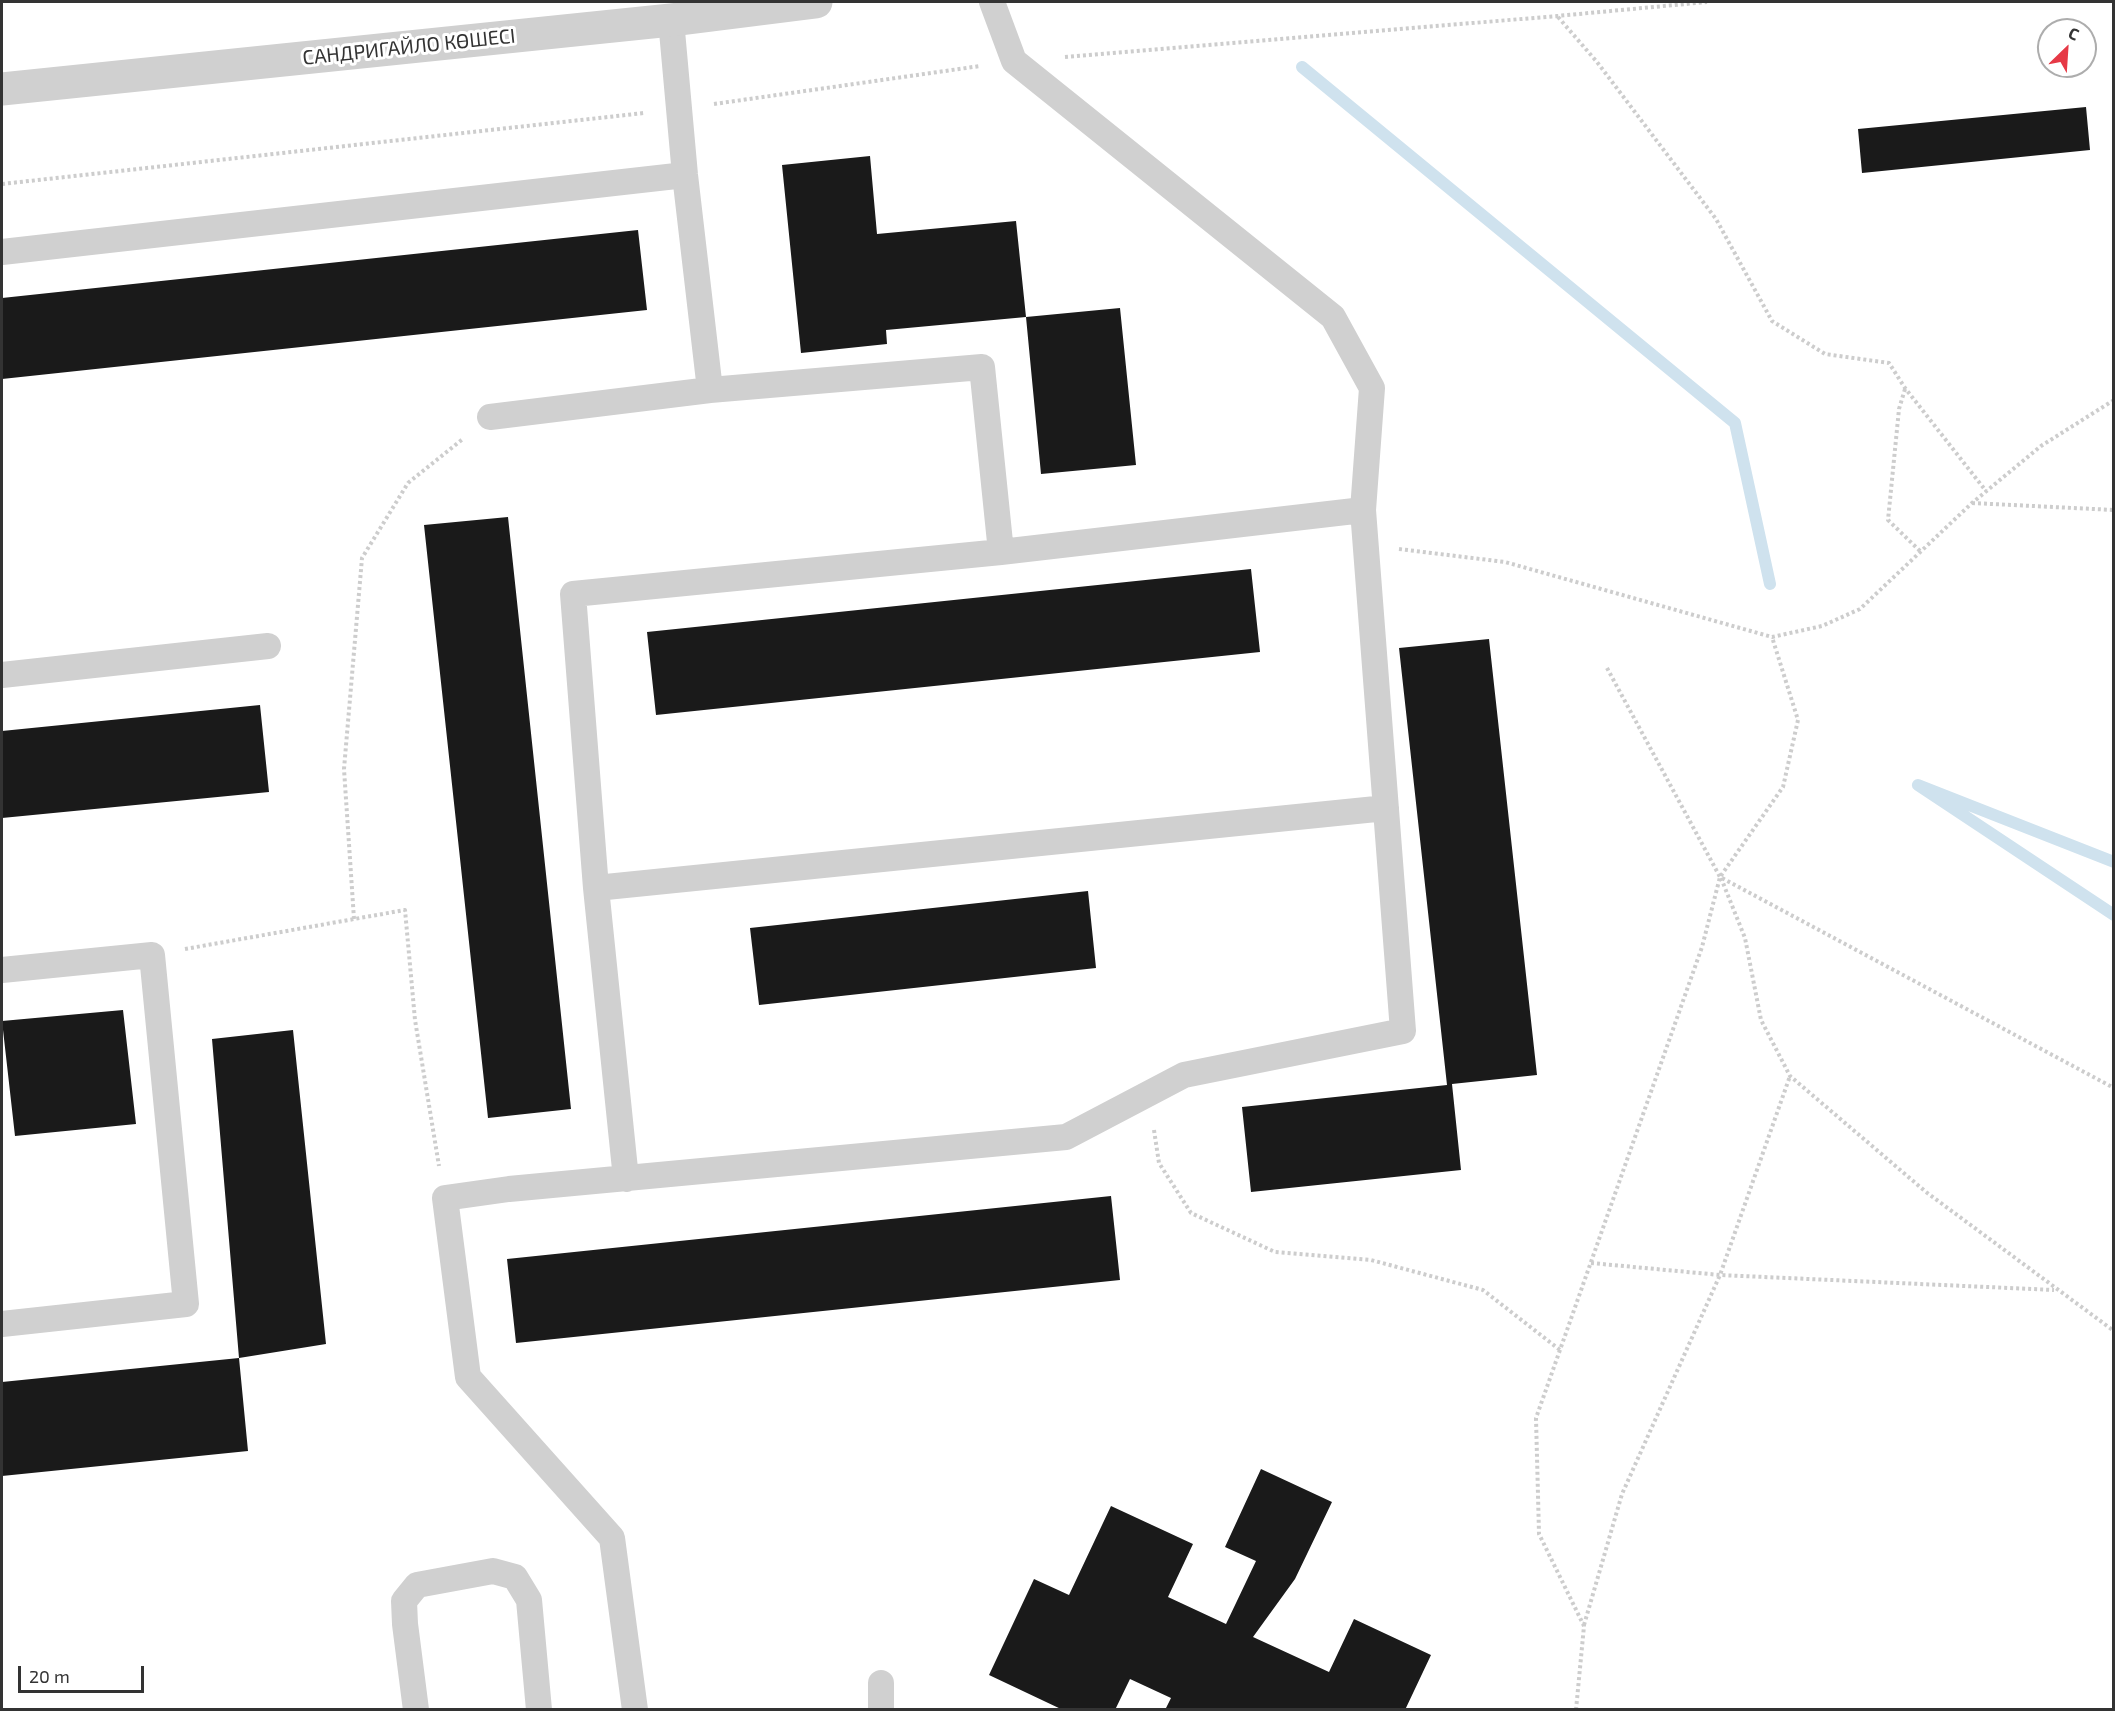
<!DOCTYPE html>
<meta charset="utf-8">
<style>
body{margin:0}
#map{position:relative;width:2115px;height:1711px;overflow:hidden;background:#fff;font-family:"Exo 2",sans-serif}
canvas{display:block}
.frame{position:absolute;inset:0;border:3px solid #333;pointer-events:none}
.north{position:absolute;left:2037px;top:18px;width:60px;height:60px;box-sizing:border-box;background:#fff;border:2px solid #adadad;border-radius:50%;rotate:25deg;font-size:16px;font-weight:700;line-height:24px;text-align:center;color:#333}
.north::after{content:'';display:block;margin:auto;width:21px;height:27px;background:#e63946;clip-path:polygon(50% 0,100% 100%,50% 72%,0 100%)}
.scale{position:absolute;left:18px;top:1666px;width:126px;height:27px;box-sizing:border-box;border:3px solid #333;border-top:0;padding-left:8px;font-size:18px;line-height:21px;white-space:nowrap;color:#333;-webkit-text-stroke:4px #fff;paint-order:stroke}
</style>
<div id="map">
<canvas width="2115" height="1711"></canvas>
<div class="frame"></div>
<div class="north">С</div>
<div class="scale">20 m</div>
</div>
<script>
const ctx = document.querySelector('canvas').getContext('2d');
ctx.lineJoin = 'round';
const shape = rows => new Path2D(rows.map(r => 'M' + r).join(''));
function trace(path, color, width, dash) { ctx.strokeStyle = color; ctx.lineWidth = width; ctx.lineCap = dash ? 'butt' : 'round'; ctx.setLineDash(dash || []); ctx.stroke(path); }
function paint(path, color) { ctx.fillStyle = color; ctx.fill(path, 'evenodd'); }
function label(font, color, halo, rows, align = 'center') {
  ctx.font = font + ' "Exo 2",sans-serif'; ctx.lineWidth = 6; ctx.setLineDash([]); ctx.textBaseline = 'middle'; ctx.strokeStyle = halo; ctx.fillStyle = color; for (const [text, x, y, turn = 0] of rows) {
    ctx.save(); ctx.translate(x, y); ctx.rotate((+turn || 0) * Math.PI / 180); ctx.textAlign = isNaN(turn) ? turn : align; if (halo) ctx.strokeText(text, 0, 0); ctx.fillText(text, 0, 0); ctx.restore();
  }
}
trace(shape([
 [1302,67,1735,423,1770,584],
 [2114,862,1918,785,2114,915]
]), '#cfe2ee', 12);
paint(shape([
 [2086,107,2090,150,1862,173,1858,129],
 [870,156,877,234,1016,221,1026,317,886,330,887,344,801,353,782,165],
 [638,230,647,310,2,379,2,298],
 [1120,308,1136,465,1041,474,1026,317],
 [508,517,571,1109,488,1118,424,525],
 [1251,569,1260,652,656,715,647,632],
 [1489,639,1537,1075,1452,1084,1461,1170,1251,1192,1242,1107,1447,1085,1399,648],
 [260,705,269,792,2,818,2,731],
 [1088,891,1096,968,759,1005,750,928],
 [123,1010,136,1124,15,1136,2,1021],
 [293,1030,326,1344,239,1358,212,1039],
 [1111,1196,1120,1280,516,1343,507,1259],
 [239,1358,248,1451,2,1476,2,1382],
 [1261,1469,1332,1502,1295,1579,1253,1637,1329,1672,1354,1619,1431,1655,1405,1710,1165,1710,1171,1698,1130,1679,1115,1710,1063,1710,989,1675,1034,1579,1069,1595,1111,1506,1193,1544,1168,1597,1226,1624,1256,1561,1225,1547]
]), '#1a1a1a');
trace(shape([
 [1558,17,1597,62,1716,219,1772,321,1825,354,1889,363,1905,388,1986,491],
 [1065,57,1557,16,1707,2],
 [714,104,980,66],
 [2,184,644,113],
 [1905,389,1899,409,1888,520,1920,551],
 [1972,503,2114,510],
 [1399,549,1505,562,1772,637,1822,626,1860,609,1972,503,2041,446,2114,400],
 [1607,668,1720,877,2114,1088],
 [1721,878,1745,938,1761,1020,1790,1076,1926,1192,2114,1331],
 [354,919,344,769,362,558,408,483,464,438],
 [185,949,405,910,415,1020,439,1166],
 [1154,1130,1159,1163,1191,1213,1275,1252,1371,1260,1483,1290,1560,1350],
 [1591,1263,1720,1275,2054,1290],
 [1584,1625,1622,1494,1720,1275,1790,1076],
 [1576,1710,1584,1626,1539,1534,1536,1418,1702,947,1720,877,1783,787,1798,720,1772,637]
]), '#cdcdcd', 4, [3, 3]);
trace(shape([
 [671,20,685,175,710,390,982,367,1001,552],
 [2,252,685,175],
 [490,417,710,390],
 [2,675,268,646],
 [596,888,1386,808],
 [2,970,152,955,186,1304,2,1324],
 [626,1179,596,888,573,594,1001,552,1363,510],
 [416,1710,405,1624,404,1601,417,1585,493,1571,515,1577,529,1600,539,1710],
 [635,1710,612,1538,468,1377,445,1198,509,1189,1066,1137,1184,1075,1403,1031,1363,510,1372,388,1333,317,1014,61,992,2],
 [881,1710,881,1683]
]), '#d0d0d0', 26);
trace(shape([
 [2,89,671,20,816,2]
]), '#d0d0d0', 33);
label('20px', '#333', '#fff', [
 ["САНДРИГАЙЛО КӨШЕСІ",409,47,-6]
]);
</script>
